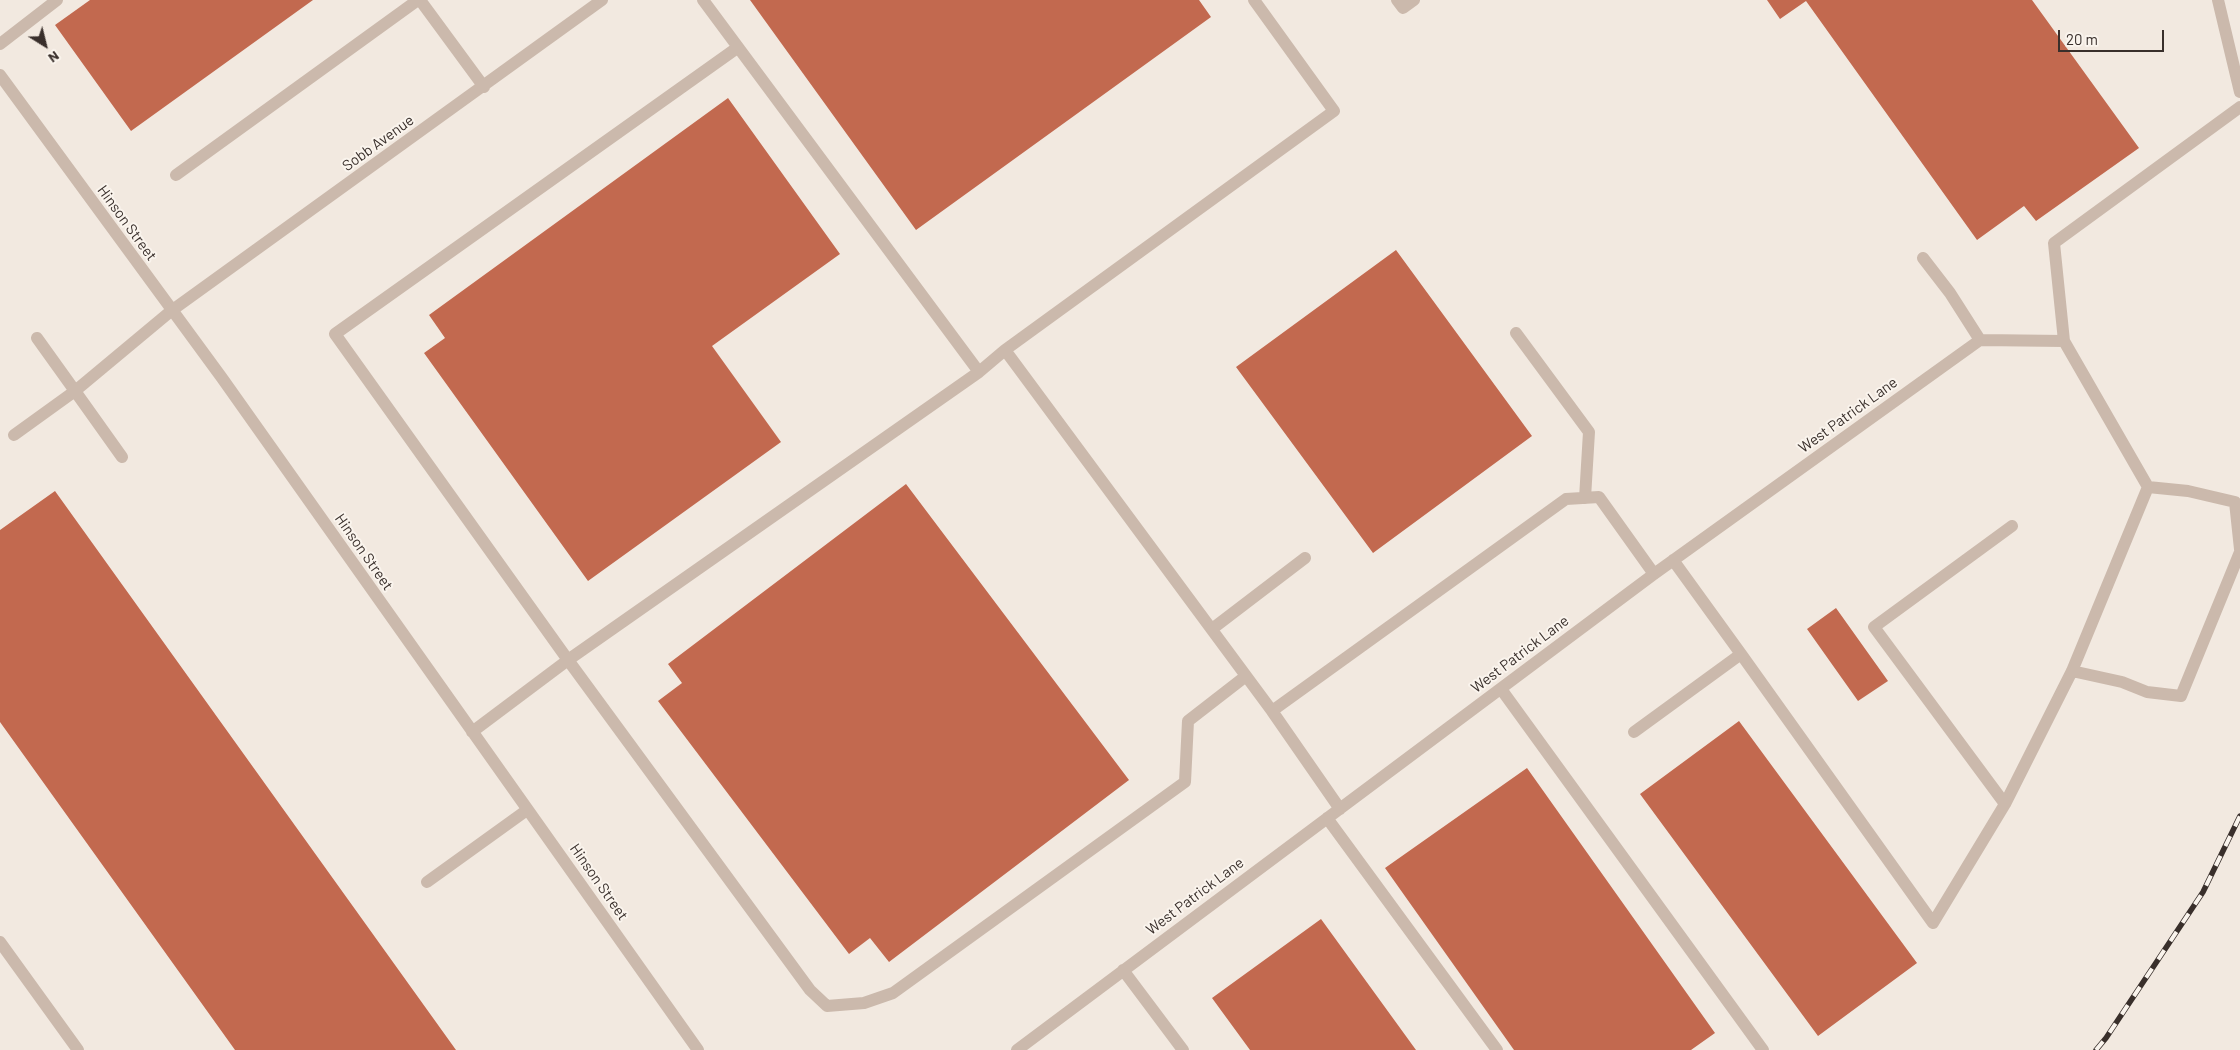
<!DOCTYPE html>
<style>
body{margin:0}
#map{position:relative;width:2240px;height:1050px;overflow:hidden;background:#f2e9e0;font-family:Barlow,sans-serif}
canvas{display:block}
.north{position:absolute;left:20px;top:20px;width:50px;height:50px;-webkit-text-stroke:4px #faf4ed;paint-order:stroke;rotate:144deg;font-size:14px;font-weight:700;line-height:20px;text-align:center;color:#392f2b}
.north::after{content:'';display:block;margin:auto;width:18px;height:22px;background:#392f2b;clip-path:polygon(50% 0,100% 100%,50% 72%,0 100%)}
.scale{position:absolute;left:2058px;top:30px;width:106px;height:22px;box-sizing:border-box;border:2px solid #392f2b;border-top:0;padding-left:6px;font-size:15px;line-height:18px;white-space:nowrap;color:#392f2b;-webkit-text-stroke:4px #faf4ed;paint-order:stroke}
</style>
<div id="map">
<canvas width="2240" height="1050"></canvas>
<div class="north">N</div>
<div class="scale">20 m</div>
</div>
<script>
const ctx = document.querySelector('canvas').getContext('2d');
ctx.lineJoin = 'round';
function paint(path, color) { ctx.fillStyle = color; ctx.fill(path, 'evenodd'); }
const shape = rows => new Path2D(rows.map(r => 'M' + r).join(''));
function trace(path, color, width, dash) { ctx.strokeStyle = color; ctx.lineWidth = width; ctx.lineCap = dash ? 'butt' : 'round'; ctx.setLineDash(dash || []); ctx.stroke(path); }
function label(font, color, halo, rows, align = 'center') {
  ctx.font = font + ' Barlow,sans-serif'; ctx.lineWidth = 4; ctx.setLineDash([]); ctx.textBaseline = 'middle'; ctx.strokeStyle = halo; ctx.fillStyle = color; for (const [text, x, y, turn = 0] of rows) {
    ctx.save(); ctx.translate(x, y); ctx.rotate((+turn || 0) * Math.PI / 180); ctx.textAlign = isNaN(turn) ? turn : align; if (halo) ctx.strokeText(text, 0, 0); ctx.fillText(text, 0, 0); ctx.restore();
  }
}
paint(shape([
 [90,0,313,0,131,131,55,25],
 [750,0,1199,0,1211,17,916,230],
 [1767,0,2032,0,2139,148,2036,221,2024,206,1977,240,1806,1,1780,19],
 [728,98,840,254,712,346,781,442,588,581,424,353,445,338,429,315],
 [1396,250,1532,436,1373,553,1236,367],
 [906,484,1129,780,889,962,870,938,849,954,658,701,682,683,668,664],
 [55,491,456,1050,235,1050,0,722,0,530],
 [1836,608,1888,681,1858,701,1807,629],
 [1739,721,1917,963,1818,1036,1640,794],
 [1527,768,1715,1033,1691,1050,1514,1050,1385,868],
 [1321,919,1416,1050,1250,1050,1212,998]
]), '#c2694f');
trace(shape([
 [420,0,484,87],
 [703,0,979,372],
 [1397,0,1403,8,1414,0],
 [2218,0,2240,92],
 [0,44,57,0],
 [737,48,335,334,568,660,810,990,827,1006,864,1003,893,993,1185,782,1188,721,1246,676],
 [0,75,222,378,698,1050],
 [176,175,418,0],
 [1923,258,1950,293,1980,340],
 [1516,333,1589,432,1585,498],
 [1005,350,1272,711],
 [14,435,75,391,37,338],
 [122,457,75,391,171,311,602,0],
 [2148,487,2188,491,2235,502,2240,549],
 [1212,629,1305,558],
 [1741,654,1933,923,2005,804,2072,671,2148,487,2064,341,2054,243,2240,107],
 [2072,671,2122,682,2147,692,2181,696,2240,552],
 [1501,689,1763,1050],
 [472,732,568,660,979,372,1005,350,1334,111,1254,0],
 [1634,732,1741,654,1673,560],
 [2005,804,1874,627,2012,526],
 [1340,809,1272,711,1566,499,1599,497,1654,574],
 [1327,818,1497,1050],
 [427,882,527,810],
 [0,942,78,1050],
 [1123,970,1183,1050],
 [1017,1050,1654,574,1980,340,2064,341]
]), '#cbb9ac', 12);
const rail = shape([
 [2096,1050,2106,1038,2203,892,2240,816]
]);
trace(rail, '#392f2b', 5.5);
trace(rail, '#faf4ed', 4, [11]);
label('15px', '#392f2b', '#faf4ed', [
 ["Sobb Avenue",378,143,-36],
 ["Hinson Street",127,223,54],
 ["West Patrick Lane",1848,415,-36],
 ["Hinson Street",364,552,55],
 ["West Patrick Lane",1520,654,-37],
 ["Hinson Street",599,882,55],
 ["West Patrick Lane",1195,896,-37]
]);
</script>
